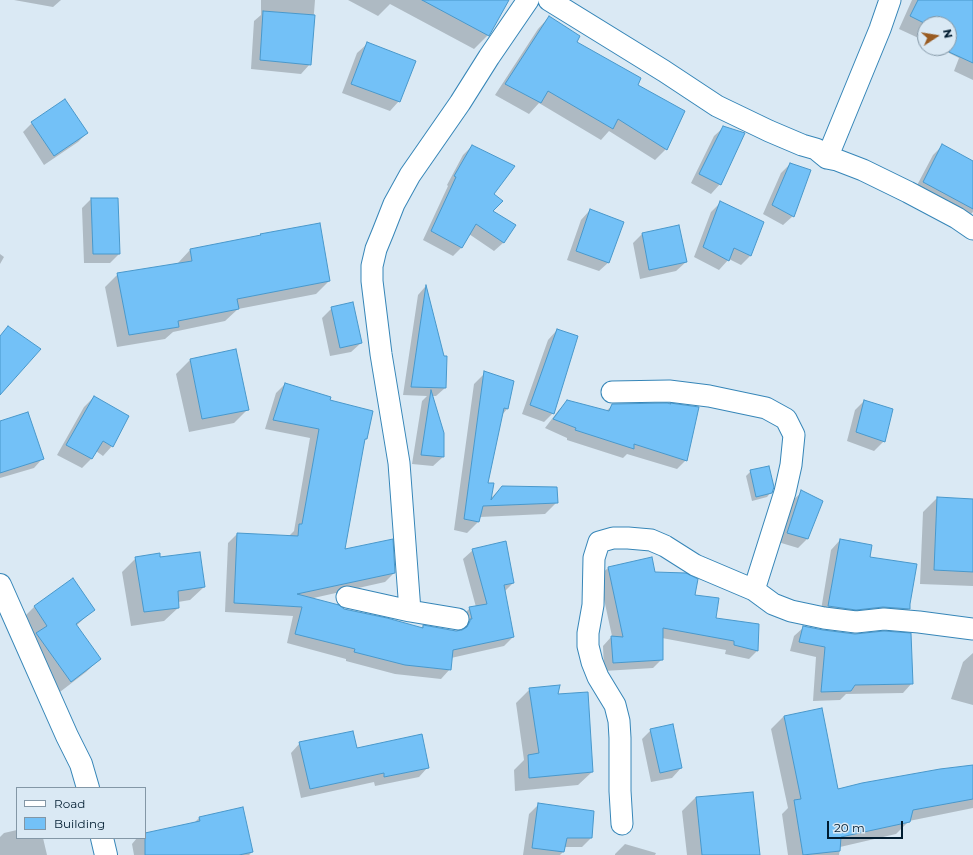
<!DOCTYPE html>
<style>
body{margin:0}
#map{position:relative;width:973px;height:855px;overflow:hidden;background:#dae9f4;font-family:Montserrat,sans-serif}
canvas{display:block}
.legend{position:absolute;left:16px;top:787px;width:130px;height:52px;box-sizing:border-box;background:#dae9f4;border:1px solid #8397a6;margin:0;padding:5px 7px;list-style:none;font-size:12px;color:#001c30}
.legend li{display:flex;align-items:center;gap:8px;height:20px}
.legend b{width:20px;border:1px solid #8397a6}
.north{position:absolute;left:917px;top:16px;width:40px;height:40px;box-sizing:border-box;background:#dae9f4;border:1px solid #8397a6;border-radius:50%;rotate:78deg;font-size:11px;font-weight:700;line-height:16px;text-align:center;color:#001c30}
.north::after{content:'';display:block;margin:auto;width:14px;height:18px;background:#995b21;clip-path:polygon(50% 0,100% 100%,50% 72%,0 100%)}
.scale{position:absolute;left:827px;top:821px;width:76px;height:18px;box-sizing:border-box;border:2px solid #001c30;border-top:0;padding-left:5px;font-size:12px;line-height:14px;white-space:nowrap;color:#001c30;-webkit-text-stroke:3px #dae9f4;paint-order:stroke}
</style>
<div id="map">
<canvas width="973" height="855"></canvas>
<ul class="legend">
<li><b style="height:5px;background:#fff"></b>Road</li>
<li><b style="height:11px;background:#73c1f7"></b>Building</li>
</ul>
<div class="north">N</div>
<div class="scale">20 m</div>
</div>
<script>
const ctx = document.querySelector('canvas').getContext('2d');
ctx.lineJoin = 'round';
function paint(path, color) { ctx.fillStyle = color; ctx.fill(path, 'evenodd'); }
const shape = rows => new Path2D(rows.map(r => 'M' + r).join(''));
function trace(path, color, width, dash) { ctx.strokeStyle = color; ctx.lineWidth = width; ctx.lineCap = dash ? 'butt' : 'round'; ctx.setLineDash(dash || []); ctx.stroke(path); }
paint(shape([
 [14,0,61,0,53,7],
 [261,0,315,0,310,64,301,74,251,69,254,21,261,15],
 [348,0,503,0,488,35,474,49,390,4,378,16],
 [912,0,967,0,973,3,973,80,954,71,959,58,939,48,949,48,949,24,925,24,925,41,899,29],
 [549,17,575,42,636,85,666,149,655,160,609,131,601,140,539,103,529,114,495,95,538,29],
 [367,44,399,101,390,111,342,93,357,53],
 [32,123,87,133,78,142,44,165,23,132],
 [724,127,720,184,711,194,691,183,714,136],
 [472,146,492,195,491,211,514,225,503,243,494,251,469,234,462,247,453,256,423,240,448,186,447,185,463,155],
 [942,146,973,162,973,212,966,219,914,191,933,155],
 [790,164,793,216,783,225,763,214,781,173],
 [91,199,119,254,110,263,84,263,82,208],
 [721,202,750,256,741,265,729,259,719,270,694,257,711,212],
 [590,210,609,262,599,271,567,260,581,220],
 [319,224,329,281,316,294,238,309,225,321,173,332,165,339,117,347,105,287,118,274,178,265,178,263,190,250,260,236,261,235],
 [671,228,686,262,676,271,640,279,633,243,642,234],
 [0,254,4,257,0,264],
 [425,287,443,357,445,388,436,396,431,396,443,457,433,466,412,464,422,401,427,396,403,395,418,295],
 [332,308,361,343,351,352,330,356,322,318],
 [557,330,553,413,544,422,522,414,548,340],
 [235,350,248,409,234,423,189,432,176,374,190,360],
 [485,373,513,382,507,409,502,415,487,484,490,499,502,487,557,502,545,514,480,517,479,521,467,533,454,530,474,384],
 [285,384,328,401,366,439,363,442,344,550,394,573,385,582,309,599,344,610,421,628,423,626,456,632,461,631,461,629,462,628,460,618,470,608,476,607,463,559,473,550,513,583,504,592,513,637,504,646,451,658,450,669,441,679,395,674,346,661,346,659,287,643,293,616,225,612,228,543,237,534,290,537,290,535,294,531,310,438,265,429,276,393],
 [94,397,128,416,112,446,103,456,96,451,91,459,82,468,57,455,84,407],
 [567,401,606,411,613,405,686,460,677,469,627,454,623,458,567,440,567,438,545,428,558,411],
 [864,401,884,441,874,451,847,441,855,410],
 [0,422,43,458,34,468,0,478],
 [751,471,771,492,767,497,752,501,746,476],
 [802,492,822,502,807,539,798,548,778,542,792,501],
 [937,498,973,500,973,586,920,584,923,512],
 [840,540,869,558,909,609,900,618,820,616,831,550],
 [136,558,159,559,204,587,190,600,178,602,178,608,164,621,131,626,122,572],
 [608,568,654,572,694,596,715,619,757,651,749,659,725,654,726,650,662,638,662,659,653,668,604,671,603,646,612,636,599,576],
 [73,579,94,609,76,626,100,659,86,672,56,695,20,621,34,607],
 [804,627,912,683,903,693,846,694,840,700,813,701,816,657,790,651,794,636],
 [973,653,973,705,951,699,963,662],
 [530,689,556,695,592,772,578,785,515,791,514,770,524,760,516,703],
 [784,716,837,791,973,766,973,808,909,821,896,834,840,847,839,855,788,855,782,814,788,808,771,729],
 [651,730,681,768,672,778,651,782,642,739],
 [300,743,356,749,428,767,419,777,375,786,374,782,301,798,291,753],
 [696,797,759,855,687,855,682,811],
 [539,804,591,838,582,847,564,847,563,852,560,855,523,855,529,814],
 [199,818,252,852,249,855,134,855,132,844,137,838,145,838,145,834,194,823],
 [17,830,17,838,43,838,47,855,0,855,0,837,4,833],
 [625,844,656,853,655,855,615,855,615,854]
]), '#0003');
const building = shape([
 [422,0,509,0,489,36,422,0],
 [918,0,973,0,973,63,949,52,949,24,926,24,910,16,918,0],
 [263,11,315,15,311,65,260,60,263,11],
 [549,16,580,36,577,42,641,78,638,85,685,111,667,150,618,119,613,129,548,91,541,103,505,84,549,16],
 [367,42,416,61,400,102,351,84,367,42],
 [65,99,88,133,54,156,31,122,65,99],
 [723,126,745,133,721,185,699,174,723,126],
 [942,144,973,161,973,209,923,182,942,144],
 [472,145,515,166,494,194,503,201,493,211,516,225,504,243,476,224,462,248,431,231,456,177,454,176,472,145],
 [790,163,811,170,794,217,772,205,790,163],
 [91,198,118,198,120,254,93,254,91,198],
 [720,201,764,222,751,256,734,248,729,261,703,247,720,201],
 [590,209,624,222,609,263,576,251,590,209],
 [320,223,330,281,237,299,239,309,178,321,179,327,129,335,117,273,192,261,190,249,261,235,260,234,320,223],
 [679,225,687,262,649,270,642,233,679,225],
 [426,285,444,356,447,356,446,388,411,387,426,285],
 [353,302,362,343,340,348,331,307,353,302],
 [8,326,41,349,0,395,0,336,8,326],
 [557,329,578,336,554,414,530,405,557,329],
 [236,349,249,410,202,419,190,359,236,349],
 [484,371,514,381,508,409,504,408,488,483,494,483,491,500,502,486,557,487,558,503,483,506,479,522,464,519,484,371],
 [285,383,331,397,330,400,373,411,367,439,365,439,345,549,393,539,395,573,297,594,339,605,344,609,387,618,423,628,423,625,456,631,462,630,467,627,470,621,470,619,472,619,469,607,487,604,472,549,506,541,514,583,504,585,514,637,453,650,451,670,405,665,354,652,355,649,295,634,302,607,234,603,237,533,298,536,299,524,302,524,319,429,273,420,285,383],
 [431,390,444,433,444,457,421,455,431,390],
 [94,396,129,416,113,447,103,441,92,459,66,445,94,396],
 [567,400,609,411,612,404,667,403,671,404,670,403,699,407,687,461,634,444,634,449,575,430,576,428,553,419,567,400],
 [864,400,893,409,885,442,856,432,864,400],
 [28,412,44,459,0,473,0,421,28,412],
 [769,466,774,487,772,493,756,497,750,470,769,466],
 [801,490,823,501,808,539,787,533,801,490],
 [937,497,973,499,973,572,934,570,937,497],
 [840,539,872,545,870,557,917,564,910,604,910,609,883,607,856,610,828,606,840,539],
 [200,552,205,587,178,591,179,608,144,612,135,557,160,553,160,557,200,552],
 [652,557,655,572,686,573,698,579,695,595,719,598,716,618,759,624,758,651,734,645,734,641,663,628,663,660,613,663,611,636,623,637,608,567,652,557],
 [73,578,95,610,76,624,101,659,71,682,36,633,47,626,34,606,73,578],
 [803,626,823,630,855,634,884,631,911,633,913,684,855,685,851,691,821,692,825,647,799,642,803,626],
 [560,685,558,694,588,692,593,772,529,778,528,755,539,753,529,688,560,685],
 [822,708,838,789,862,783,940,769,973,765,973,799,913,810,910,822,841,837,840,851,803,855,794,800,801,799,784,716,822,708],
 [673,724,682,768,660,773,650,729,673,724],
 [353,731,357,748,422,734,429,768,384,777,384,773,310,789,299,742,353,731],
 [753,792,760,855,702,855,696,797,753,792],
 [538,803,594,811,592,838,567,838,564,852,532,848,538,803],
 [243,807,253,852,239,855,145,855,145,833,200,821,199,817,243,807]
]);
paint(building, '#73c1f7');
trace(building, '#4998cb', 1);
const minor = shape([
 [549,0,664,71,717,106,769,131,802,145,816,149,827,158,837,160,863,170,908,192,957,218,973,229],
 [827,158,880,29,890,0],
 [612,392,669,391,709,396,766,408,786,419,794,435,791,465,785,492,754,590],
 [347,597,410,611,458,619],
 [410,611,399,463,381,354,372,281,372,266,376,249,383,232,394,204,410,175,460,103,489,57,528,0],
 [622,824,620,791,620,738,619,721,615,705,598,677,592,662,588,646,588,633,593,605,594,558,599,542,613,538,628,538,651,540,665,546,695,565,754,590,773,604,791,611,824,618,856,622,884,619,919,622,973,629]
]);
const secondary = shape([
 [0,585,67,736,81,764,88,788],
 [102,838,106,855]
]);
trace(minor, '#3686b8', 23);
trace(secondary, '#3686b8', 24);
trace(minor, '#fff', 21);
trace(secondary, '#fff', 22);
</script>
